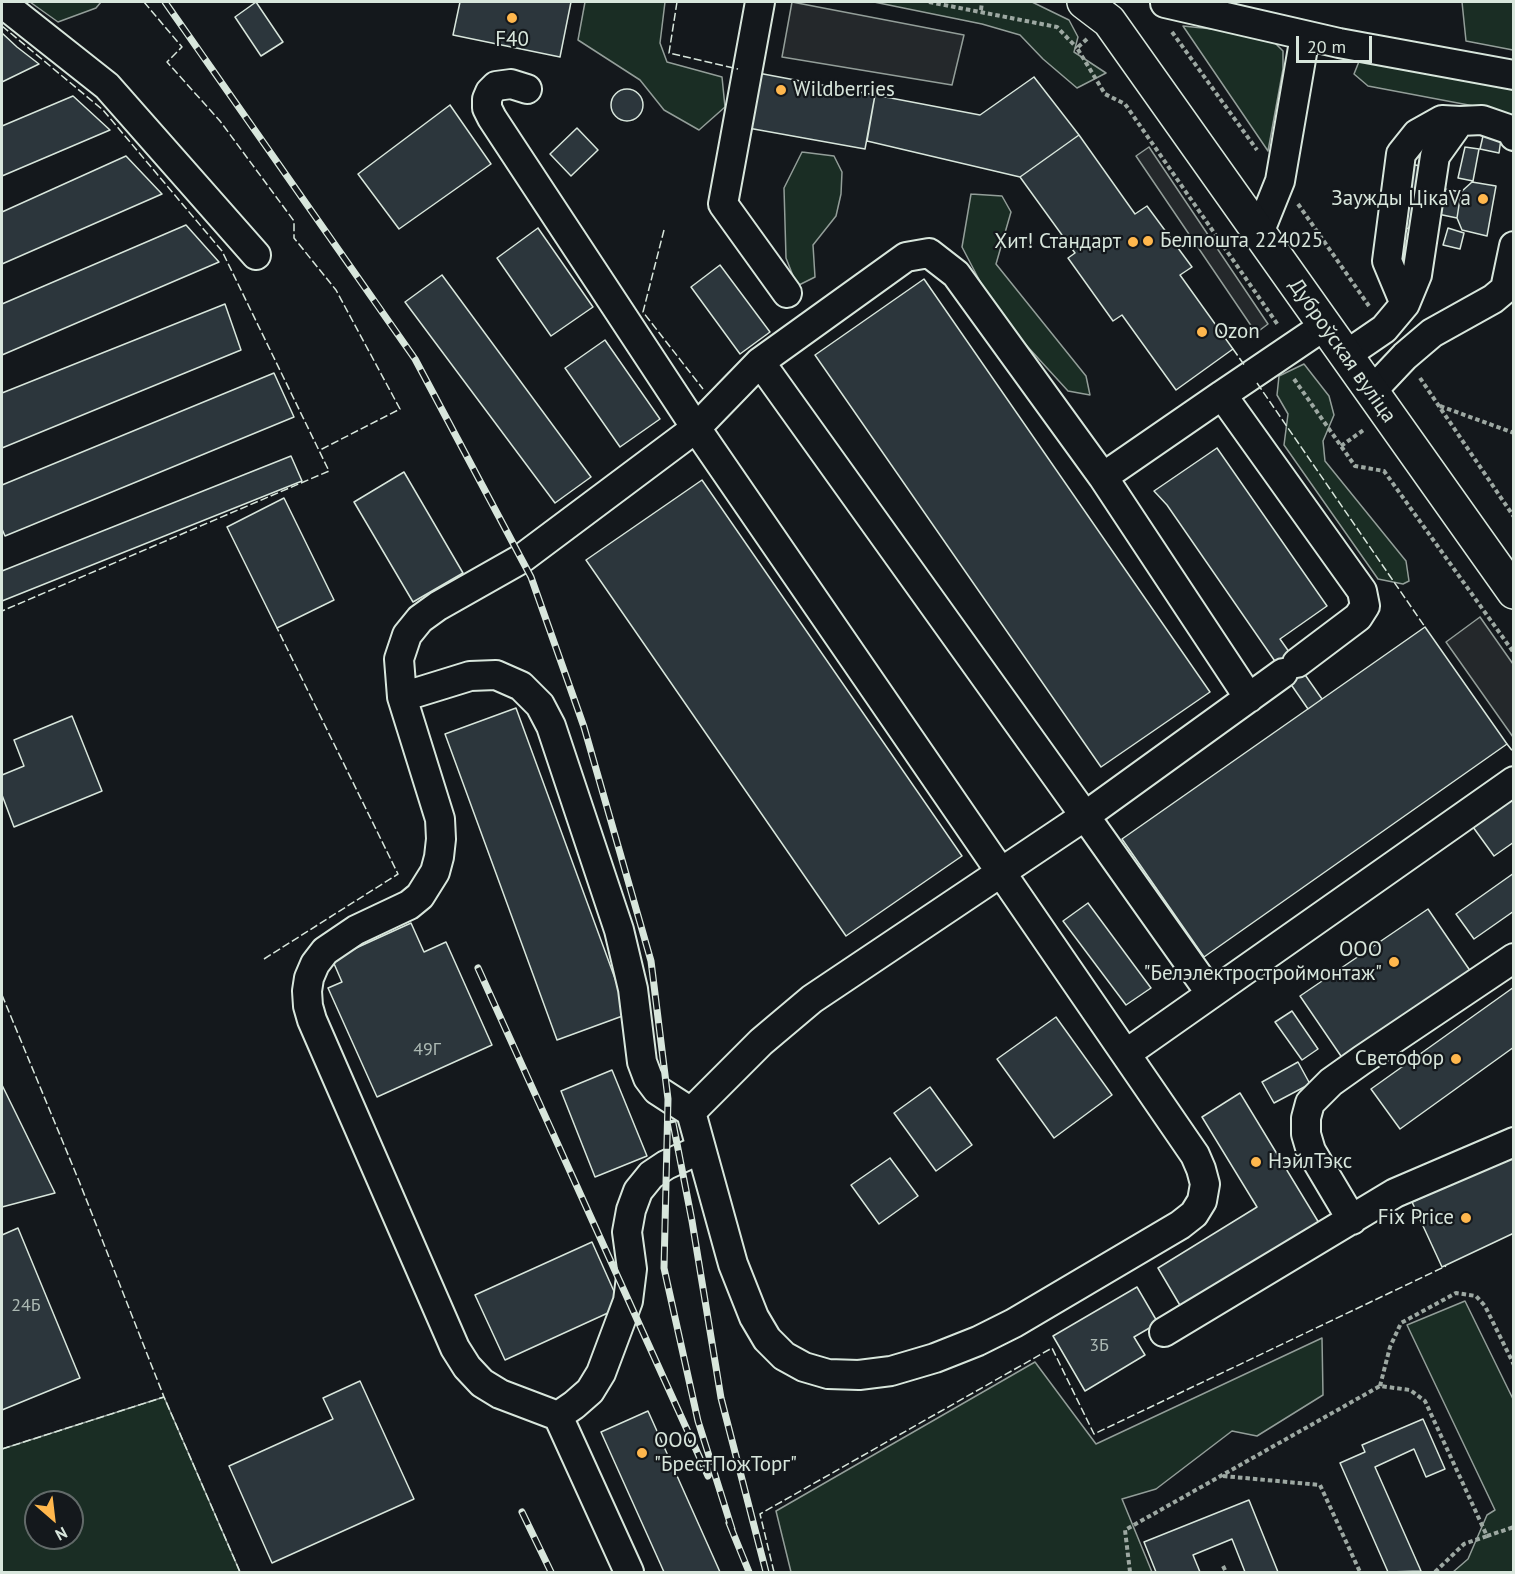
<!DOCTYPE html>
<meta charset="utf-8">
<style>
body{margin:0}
#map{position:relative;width:1515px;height:1574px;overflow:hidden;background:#14181c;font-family:"PT Sans",sans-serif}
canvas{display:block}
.frame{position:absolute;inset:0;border:3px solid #d8e6dc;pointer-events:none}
.north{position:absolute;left:24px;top:1490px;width:60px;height:60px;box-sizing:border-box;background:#14181c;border:2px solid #626a69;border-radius:50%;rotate:152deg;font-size:16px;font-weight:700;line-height:24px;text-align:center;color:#d8e6dc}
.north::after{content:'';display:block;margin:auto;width:21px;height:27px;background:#ffb74d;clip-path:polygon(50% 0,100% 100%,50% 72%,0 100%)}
.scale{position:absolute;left:1296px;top:36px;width:76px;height:27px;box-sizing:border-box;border:3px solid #d8e6dc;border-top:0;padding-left:8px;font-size:18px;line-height:21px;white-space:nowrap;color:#d8e6dc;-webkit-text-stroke:4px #14181c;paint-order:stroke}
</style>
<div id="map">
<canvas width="1515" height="1574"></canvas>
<div class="frame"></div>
<div class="north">N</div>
<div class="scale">20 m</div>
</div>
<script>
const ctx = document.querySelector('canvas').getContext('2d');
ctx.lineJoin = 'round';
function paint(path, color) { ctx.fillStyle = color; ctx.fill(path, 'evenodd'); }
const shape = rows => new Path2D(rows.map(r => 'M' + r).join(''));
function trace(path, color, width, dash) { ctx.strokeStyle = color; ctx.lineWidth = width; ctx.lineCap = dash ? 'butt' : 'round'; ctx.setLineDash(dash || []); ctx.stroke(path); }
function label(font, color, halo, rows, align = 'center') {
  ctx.font = font + ' "PT Sans",sans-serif'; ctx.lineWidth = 4.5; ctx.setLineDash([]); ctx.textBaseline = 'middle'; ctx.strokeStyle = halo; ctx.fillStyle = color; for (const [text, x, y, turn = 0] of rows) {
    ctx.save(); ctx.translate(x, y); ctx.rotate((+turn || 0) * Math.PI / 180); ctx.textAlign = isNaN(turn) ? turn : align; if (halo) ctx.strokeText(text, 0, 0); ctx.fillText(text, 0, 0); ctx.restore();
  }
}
const green = shape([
 [30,2,101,2,96,8,58,22,30,2],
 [585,2,665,2,660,43,667,62,722,77,725,107,699,130,664,110,640,80,578,40,585,2],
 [874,2,1032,2,1069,20,1078,37,1074,52,1106,73,1077,88,1043,59,1020,35,982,24,874,2],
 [1462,2,1513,2,1513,50,1466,41,1462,2],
 [1183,26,1222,30,1273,41,1283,51,1283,69,1268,151,1183,26],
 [1360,59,1513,88,1513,118,1495,110,1368,86,1354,74,1360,59],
 [802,152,834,156,842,172,841,194,836,216,813,245,815,277,797,286,786,258,784,188,802,152],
 [971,194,1002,196,1011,212,996,264,1086,376,1090,395,1068,391,996,312,962,247,971,194],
 [1304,364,1329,396,1334,415,1323,441,1325,461,1406,561,1409,581,1403,584,1378,579,1284,445,1288,414,1277,395,1279,376,1304,364],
 [1465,1301,1513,1399,1513,1572,1453,1572,1468,1559,1487,1515,1495,1510,1407,1325,1465,1301],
 [1322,1338,1323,1395,1257,1436,1232,1431,1156,1489,1122,1499,1152,1572,791,1572,776,1511,1035,1362,1096,1444,1322,1338],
 [164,1397,240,1572,2,1572,2,1449,164,1397],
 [36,1502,72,1502,72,1538,36,1538,36,1502]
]);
paint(green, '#1a2d24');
trace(green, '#939e99', 1.5);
const parking = shape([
 [792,2,964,35,952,85,782,57,792,2],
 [1149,147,1268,324,1256,333,1136,156,1149,147],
 [1480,617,1513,664,1513,737,1446,642,1480,617]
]);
paint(parking, '#24282b');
trace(parking, '#939e99', 1.5);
const building = shape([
 [256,2,283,42,261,56,235,17,256,2],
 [460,2,571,2,560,57,453,35,460,2],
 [2,33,17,47,39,64,2,82,2,33],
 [758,73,875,95,865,149,748,128,758,73],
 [1034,77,1079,135,1020,177,867,141,875,95,980,115,1034,77],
 '611 105a16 16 0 1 1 32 0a16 16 0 1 1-32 0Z',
 [73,96,110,130,2,176,2,126,73,96],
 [450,105,491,164,399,229,358,174,450,105],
 [577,128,598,150,571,176,550,154,577,128],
 [1079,135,1135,214,1147,206,1192,267,1180,275,1233,349,1176,390,1122,315,1113,321,1068,258,1075,253,1020,177,1079,135],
 [1483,136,1501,139,1499,153,1480,149,1483,136],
 [1465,147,1479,149,1473,181,1458,178,1465,147],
 [126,156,162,194,2,264,2,212,126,156],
 [1410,164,1442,170,1439,188,1461,192,1457,218,1433,213,1430,232,1399,227,1410,164],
 [1472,182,1496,186,1487,236,1462,230,1457,218,1461,192,1472,182],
 [186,225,219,262,2,355,2,304,186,225],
 [538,228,593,307,551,336,497,258,538,228],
 [1448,228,1464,233,1460,249,1443,245,1448,228],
 [720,265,770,332,740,354,691,287,720,265],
 [442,275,591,477,555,503,405,302,442,275],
 [924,279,1210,692,1101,767,815,355,924,279],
 [225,304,241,350,2,448,2,393,225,304],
 [605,340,660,419,620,447,565,368,605,340],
 [274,373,294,417,5,536,2,529,2,485,274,373],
 [1217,448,1327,606,1280,639,1322,699,1308,709,1167,505,1154,491,1217,448],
 [291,456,302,481,2,601,2,571,291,456],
 [404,472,463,573,413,602,354,502,404,472],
 [702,480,962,856,846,936,586,560,702,480],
 [284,498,334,600,277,628,227,527,284,498],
 [1425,627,1507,744,1204,957,1122,839,1425,627],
 [516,708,628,1014,557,1040,445,734,516,708],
 [72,716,102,791,14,827,2,795,2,775,24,766,14,740,72,716],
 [1514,797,1514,842,1494,856,1473,827,1514,797],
 [1514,873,1514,911,1474,939,1456,914,1514,873],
 [1088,903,1151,988,1126,1005,1063,921,1088,903],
 [1428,909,1473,975,1345,1062,1300,996,1428,909],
 [411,923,424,952,446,942,492,1045,377,1097,328,988,342,982,332,959,411,923],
 [1514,987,1514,1047,1400,1129,1371,1089,1514,987],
 [1292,1011,1318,1049,1302,1060,1275,1022,1292,1011],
 [1056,1017,1112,1095,1054,1138,997,1059,1056,1017],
 [1298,1062,1310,1084,1274,1103,1262,1082,1298,1062],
 [612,1070,647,1156,595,1177,561,1091,612,1070],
 [2,1085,55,1193,2,1207,2,1085],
 [930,1087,972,1145,936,1171,894,1113,930,1087],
 [1240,1093,1319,1223,1181,1307,1158,1268,1257,1207,1202,1117,1240,1093],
 [1514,1155,1514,1233,1442,1267,1412,1202,1514,1155],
 [890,1158,918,1196,879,1224,851,1185,890,1158],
 [18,1228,80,1378,2,1410,2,1235,18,1228],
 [592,1242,621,1307,505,1360,475,1295,592,1242],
 [1137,1287,1158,1323,1134,1337,1145,1355,1085,1391,1053,1336,1137,1287],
 [360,1381,414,1499,272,1563,229,1466,333,1419,323,1398,360,1381],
 [648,1411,720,1572,664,1572,601,1432,648,1411],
 [1423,1419,1445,1469,1426,1477,1414,1449,1375,1467,1421,1571,1388,1572,1340,1463,1365,1452,1362,1445,1423,1419],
 [1249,1500,1278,1572,1245,1572,1232,1539,1193,1555,1200,1572,1156,1572,1144,1542,1249,1500]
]);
paint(building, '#2c363c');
trace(building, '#d8e6dc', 1.5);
const minor = shape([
 [760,2,723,204,787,293],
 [2,3,107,86,256,255],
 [1165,3,1339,43,1514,75],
 [527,89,511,84,496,86,490,92,487,99,487,108,492,118,696,428,1195,1155,1201,1169,1205,1184,1202,1201,1194,1214,1180,1225,1014,1323,978,1341,935,1358,891,1371,859,1375,828,1374,804,1367,784,1356,767,1339,754,1317,733,1264,691,1112],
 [1259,233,1280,181,1305,36],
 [1405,304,1387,261,1401,154,1417,134,1442,120,1460,121],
 [1346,355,1384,329,1405,304,1417,275,1435,156,1460,121,1482,120,1511,130,1514,136],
 [760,362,906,257,929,253,956,274,1103,477,1249,698],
 [1371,392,1405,356,1432,333,1493,299,1505,289,1514,246],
 [1222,395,1324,326],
 [1103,477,1222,395,1362,591,1365,606,1358,617,1297,663],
 [402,697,440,819,441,839,439,857,435,872,420,896,409,905,356,930,325,951,315,964,309,978,307,991,308,1006,312,1020,455,1348,467,1367,482,1383,500,1394,558,1416],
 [1211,994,1085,816,812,999,761,1042,691,1112,657,1090,648,1078,642,1062,633,989,619,930,551,726,540,705,521,686,496,675,470,676,402,697,399,659,407,635,420,619,438,606,521,559,696,428,760,362,1085,816,1283,673],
 [1127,1053,1514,781],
 [1352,1220,1311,1151,1306,1134,1306,1118,1310,1103,1331,1082,1362,1060,1514,958],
 [1164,1332,1395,1193,1514,1142],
 [629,1572,558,1416,574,1405,590,1391,601,1373,628,1301,632,1269,627,1232,631,1210,638,1191,651,1175,666,1165,701,1149]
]);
const major = shape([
 [1084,2,1109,21,1514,592]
]);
trace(minor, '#d8e6dc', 32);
trace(major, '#d8e6dc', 36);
trace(shape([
 [929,2,1057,27,1077,48],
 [981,10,982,2],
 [1172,32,1257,150],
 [1087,39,1077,48,1105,94,1125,104,1278,325],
 [1298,204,1369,306],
 [1420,378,1514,517],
 [1294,379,1355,466,1384,471,1514,653],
 [1440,406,1514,433],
 [1341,446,1365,429],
 [1380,1386,1390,1347,1401,1323,1456,1293,1476,1296,1485,1306,1514,1365],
 [1223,1476,1320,1485,1360,1572],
 [1223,1566,1226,1572],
 [1130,1572,1125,1530,1380,1386,1410,1390,1425,1401,1487,1536,1514,1527],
 [1435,1572,1464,1544,1487,1536]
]), '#9da8a2', 4, [4.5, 3]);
trace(minor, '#14181c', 28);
trace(major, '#14181c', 33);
const rail = shape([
 [165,2,415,359,531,577,584,727,651,961,668,1099,664,1268,698,1421,732,1529],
 [478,968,708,1476],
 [673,1123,692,1221,721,1398,766,1572],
 [522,1512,551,1572],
 [729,1523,749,1572]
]);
trace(rail, '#d8e6dc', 7);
trace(rail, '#14181c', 4.5, [14]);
trace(shape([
 [144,2,182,47,167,62,220,121,294,221,294,238,336,290,400,409,320,450],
 [677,2,669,53,738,69],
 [2,26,103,110,222,251,329,471,2,611],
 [664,230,643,312,703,389],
 [1233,349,1245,366],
 [1257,383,1425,627],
 [1507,744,1514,753],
 [264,959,398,874,277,628],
 [2,995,79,1181,164,1397],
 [2,1449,164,1397,240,1572],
 [774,1572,760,1514,1052,1348,1094,1434,1446,1266]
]), '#d8e6dc', 1.5, [8, 3]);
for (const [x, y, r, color] of [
 [512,18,6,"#ffb74d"],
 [781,90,6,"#ffb74d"],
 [1483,199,6,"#ffb74d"],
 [1148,241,6,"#ffb74d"],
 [1133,242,6,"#ffb74d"],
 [1202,332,6,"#ffb74d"],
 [1394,962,6,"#ffb74d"],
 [1456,1059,6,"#ffb74d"],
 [1256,1162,6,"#ffb74d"],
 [1466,1218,6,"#ffb74d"],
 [642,1453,6,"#ffb74d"]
]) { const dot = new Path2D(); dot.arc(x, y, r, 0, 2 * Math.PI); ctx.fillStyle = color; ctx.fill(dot); trace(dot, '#14181c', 2); }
label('18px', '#adbab4', null, [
 ["49Г",427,1050],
 ["24Б",26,1306],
 ["3Б",1099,1346]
]);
label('21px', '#d8e6dc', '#14181c', [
 ["F40",512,40,"center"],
 ["Wildberries",793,90],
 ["Заужды ЦікаVа",1471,199,"right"],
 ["Белпошта 224025",1160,241],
 ["Хит! Стандарт",1121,242,"right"],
 ["Ozon",1214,332],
 ["ООО",1382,950,"right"],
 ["\"Белэлектростроймонтаж\"",1382,974,"right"],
 ["Светофор",1444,1059,"right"],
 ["НэйлТэкс",1268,1162],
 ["Fix Price",1454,1218,"right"],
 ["ООО",654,1441],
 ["\"БрестПожТорг\"",654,1465]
], 'left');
label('21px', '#d8e6dc', '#14181c', [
 ["Дуброўская вуліца",1342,351,55]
]);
</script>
